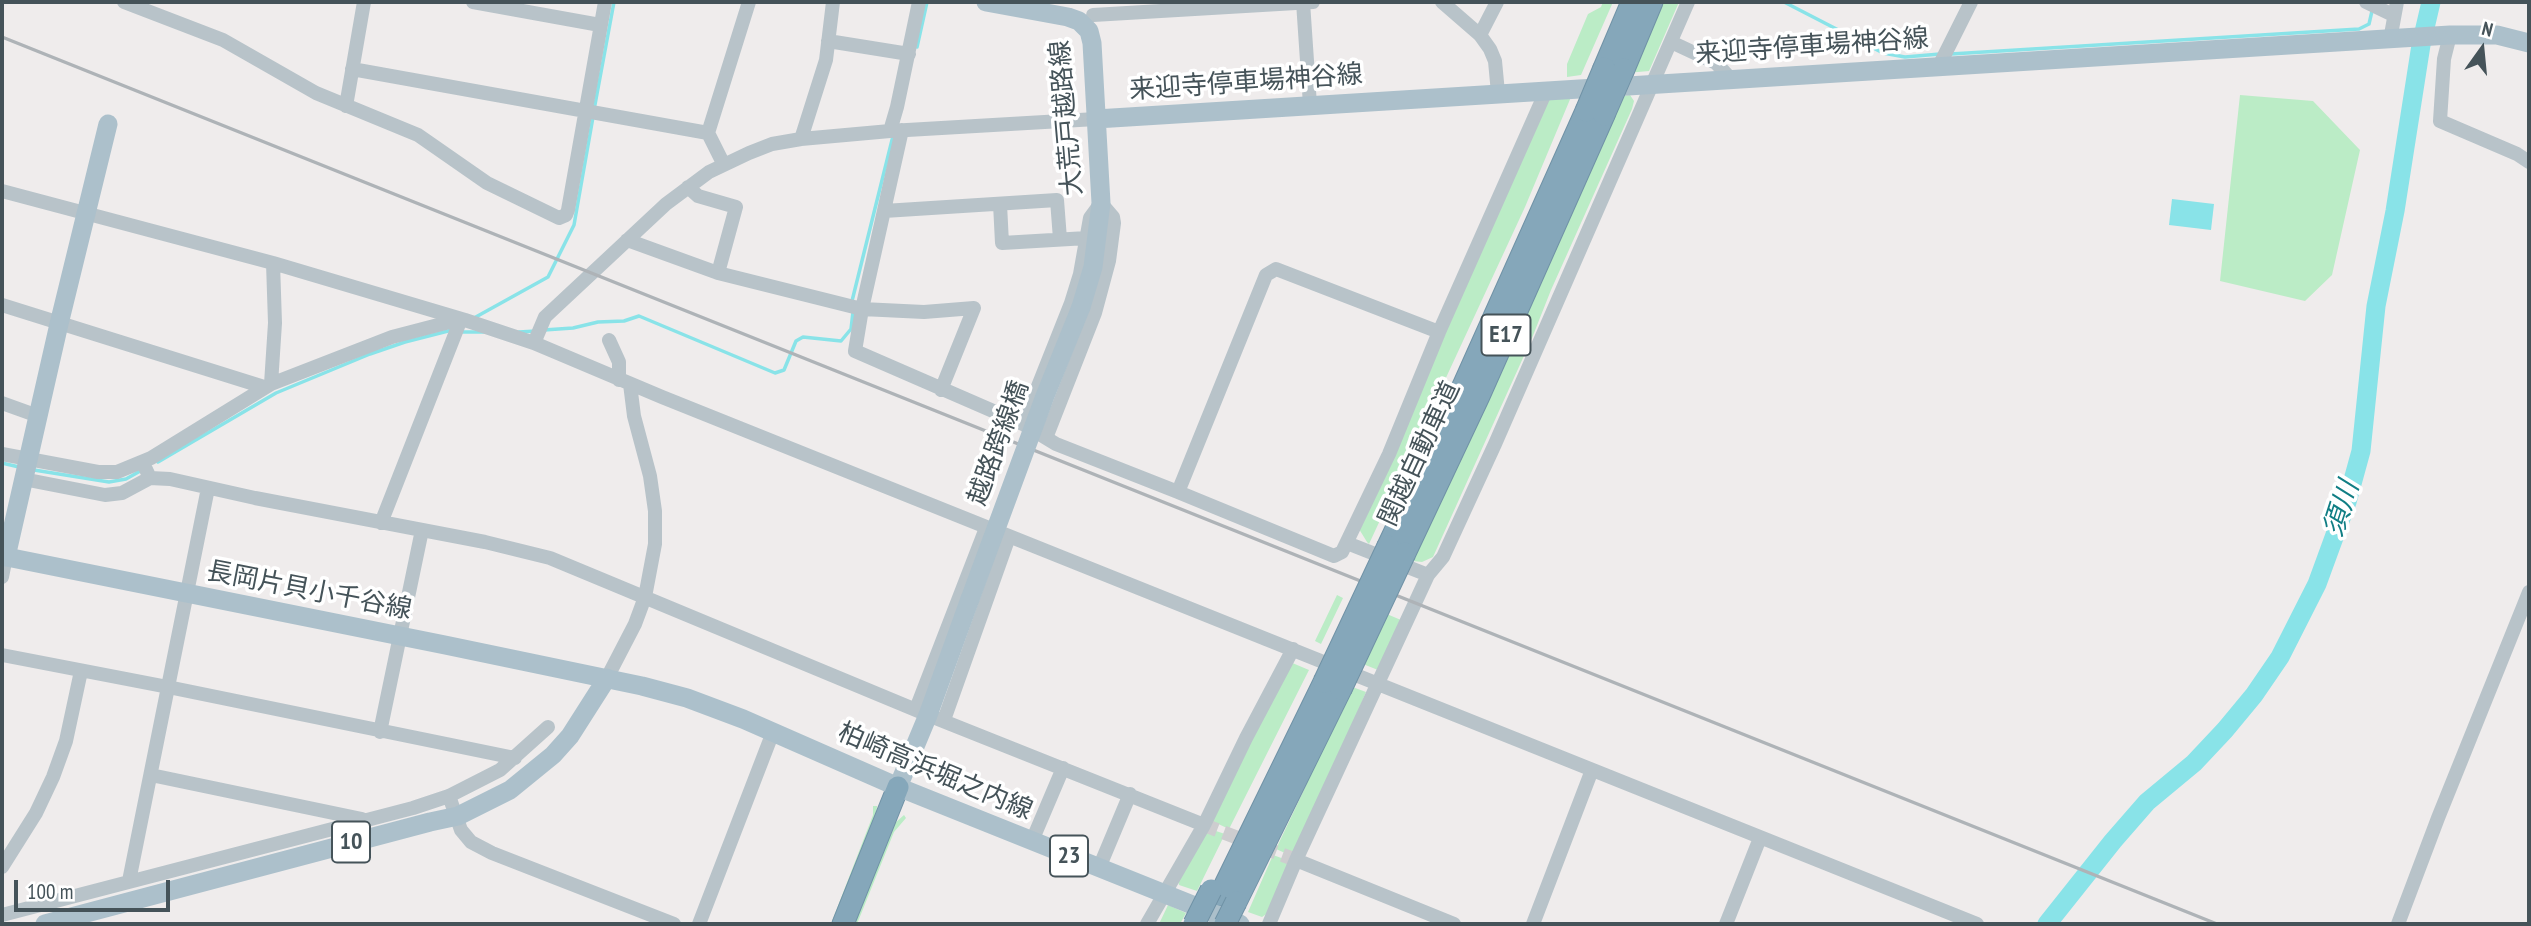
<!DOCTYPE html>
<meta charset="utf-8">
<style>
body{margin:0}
#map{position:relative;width:2531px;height:926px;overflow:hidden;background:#efecec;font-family:"PT Sans Narrow",sans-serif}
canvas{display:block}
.frame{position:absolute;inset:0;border:4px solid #455359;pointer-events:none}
.north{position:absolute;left:2447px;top:14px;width:70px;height:70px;-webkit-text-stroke:5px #fff;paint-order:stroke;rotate:15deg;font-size:19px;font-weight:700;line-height:28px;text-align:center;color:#455359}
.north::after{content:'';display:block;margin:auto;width:24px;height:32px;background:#455359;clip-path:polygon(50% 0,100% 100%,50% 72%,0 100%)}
.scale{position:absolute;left:14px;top:880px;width:156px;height:32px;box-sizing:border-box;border:4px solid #455359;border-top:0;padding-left:9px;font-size:21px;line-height:24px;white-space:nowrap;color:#455359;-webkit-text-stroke:5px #fff;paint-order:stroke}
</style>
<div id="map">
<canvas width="2531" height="926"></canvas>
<div class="frame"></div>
<div class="north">N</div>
<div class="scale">100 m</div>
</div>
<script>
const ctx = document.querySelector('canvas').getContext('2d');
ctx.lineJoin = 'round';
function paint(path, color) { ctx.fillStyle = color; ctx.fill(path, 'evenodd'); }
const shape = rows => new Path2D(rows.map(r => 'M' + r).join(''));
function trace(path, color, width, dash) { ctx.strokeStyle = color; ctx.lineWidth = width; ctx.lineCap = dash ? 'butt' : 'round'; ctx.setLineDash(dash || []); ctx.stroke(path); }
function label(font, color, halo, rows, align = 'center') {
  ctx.font = font + ' "PT Sans Narrow","Noto Sans JP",sans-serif'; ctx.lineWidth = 7; ctx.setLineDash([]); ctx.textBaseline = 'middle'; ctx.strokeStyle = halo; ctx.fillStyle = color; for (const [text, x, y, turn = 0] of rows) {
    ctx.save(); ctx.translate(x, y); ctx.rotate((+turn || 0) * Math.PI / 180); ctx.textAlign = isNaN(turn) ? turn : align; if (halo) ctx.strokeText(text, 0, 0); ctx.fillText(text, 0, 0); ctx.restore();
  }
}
paint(shape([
 [1603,2,1613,2,1581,75,1567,77,1567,64,1588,14,1601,7],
 [1657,2,1679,2,1649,71,1627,73],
 [1630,95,1634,101,1632,109,1551,290,1532,338,1433,557,1422,562,1413,561,1594,158,1624,96],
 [2240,95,2313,101,2360,150,2332,275,2305,301,2220,281],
 [1571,97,1525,207,1369,544,1367,542,1359,529,1548,98],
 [1337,595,1343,598,1321,644,1315,641],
 [1382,612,1401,620,1378,670,1358,662],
 [1290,662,1309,670,1229,829,1212,821],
 [1347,685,1366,692,1327,784,1293,856,1285,853,1276,849,1303,792],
 [873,806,877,806,876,816,835,924,831,924,873,815],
 [904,815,906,818,894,832,857,924,852,924,894,824],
 [1213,830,1225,834,1197,891,1179,885,1178,880,1202,833],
 [1273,855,1287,860,1290,865,1271,911,1262,917,1248,912],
 [1168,905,1186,913,1180,924,1159,924]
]), '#bbecc6');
paint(shape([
 [2172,199,2214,204,2211,230,2169,225]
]), '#89e3e8');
trace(shape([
 [1784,2,1883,53,1905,57,1940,54],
 [917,47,927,2],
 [1951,54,2359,29,2369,24,2372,11],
 [594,110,614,2],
 [852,301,893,136],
 [474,318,548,277,574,225,593,117],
 [544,330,573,328,598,322,624,321,639,316,775,373,784,370,796,341,803,337,841,341,851,329,853,312],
 [460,332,484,332],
 [519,332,536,331],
 [158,462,276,393,370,354,405,342,452,330],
 [2,463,19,467],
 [34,470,109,482,126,479,142,470]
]), '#89e3e8', 3.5);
trace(shape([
 [2047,924,2113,841,2147,802,2194,763,2225,730,2254,695,2280,657,2317,584,2347,502,2361,451,2376,306,2395,211,2421,45,2431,2]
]), '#89e3e8', 19);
trace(shape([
 [1204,825,1296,860]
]), '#cdcdcf', 14, [14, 7]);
const highway = shape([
 [1604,68,1632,2],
 [1624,69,1652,2],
 [1388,546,1464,384,1586,111],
 [1405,553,1479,396,1604,115],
 [1220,895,1324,682],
 [1236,902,1341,689],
 [843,924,898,787]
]);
trace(highway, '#7092a6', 23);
trace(shape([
 [124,2,223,40,316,93,418,135,487,183,559,218,566,215,568,210,605,2],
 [473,2,600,25],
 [1303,2,1310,105],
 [1442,2,1480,35,1490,49,1495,61,1498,93],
 [2366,2,2393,15],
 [1093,15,1313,2],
 [1480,35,1497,2],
 [2450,35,2444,59,2440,121,2517,154,2529,162],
 [2390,40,2397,2],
 [828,41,909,54],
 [1671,42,1716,63,1730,78],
 [1939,66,1971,2],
 [352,69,708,133],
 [346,106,364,2],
 [902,130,862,309,855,351,1023,424,1056,444,1178,492,1266,275,1276,269,1439,332],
 [890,131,897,107,919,2],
 [801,139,826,60,833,2],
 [723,163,708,133,749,2],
 [688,187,698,196,736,207,718,273],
 [2,191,273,263,465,320,534,343,662,397,1977,924],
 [1000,204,1002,243,1087,238],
 [884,211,1057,200,1060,239],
 [627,240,718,273,862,309,924,312,974,308,941,390],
 [2,305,264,387],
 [609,340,619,362,619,380],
 [534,343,545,317,666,204,709,172,749,153,772,144,801,139,890,131,1096,119],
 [271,384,275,323,273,263],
 [2,403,38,416],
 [1023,424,1071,303,1080,274,1090,218,1101,203,1113,217,1114,223,1109,261,1095,313,1046,438],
 [2,454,98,472,117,472,151,458,271,384,392,337,461,319],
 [143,463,150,478,170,479,255,498,485,542,550,558,928,715,1204,825],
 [23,479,105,495,122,493,150,478],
 [1178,492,1334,556,1342,552,1389,454,1439,332,1546,91],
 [381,523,461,319],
 [1347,543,1428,575],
 [2,577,6,557],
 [2,655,168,687,515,758],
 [607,678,635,624,645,597,655,544,655,511,650,476,634,416,630,384],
 [916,709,986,528],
 [944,720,1009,537],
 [380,732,422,530],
 [151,775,362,819],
 [449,796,461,830,471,842,492,853,674,924],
 [1032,841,1063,768],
 [1296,860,1454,924],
 [2,867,36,813,53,777,66,741,81,671],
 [1099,868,1130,794],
 [129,881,208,488],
 [2,915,413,808,449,796,500,770,548,727],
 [699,924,773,732],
 [1147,924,1204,825,1246,738,1293,649],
 [1269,924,1296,860,1428,575,1443,557,1495,444,1688,2],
 [1533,924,1592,770],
 [1726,924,1760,838],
 [2398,924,2438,818,2529,592]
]), '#b8c3c9', 14);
trace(shape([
 [986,2,1068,17,1079,21,1089,31,1092,43,1101,203,1093,267,1081,307],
 [1096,119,2450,35,2497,35,2529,43],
 [2,556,445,645,642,686,687,698,743,719,898,787,1240,924],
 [6,557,59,324,108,124],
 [898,787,928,715,970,599],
 [45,924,430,822,458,816,510,790,553,755,570,736,607,678]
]), '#acc0cb', 19);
trace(highway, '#85a7ba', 21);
trace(shape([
 [2,37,2217,924]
]), '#aeb3b7', 3.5);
const highwayBridge = shape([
 [1586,111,1604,68],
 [1604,115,1624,69],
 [1324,682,1388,546],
 [1341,689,1405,553],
 [1194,924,1211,890],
 [1225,924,1236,902]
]);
trace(highwayBridge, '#7092a6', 23, []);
trace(shape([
 [970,599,1045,396,1081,307]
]), '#acc0cb', 19);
trace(highwayBridge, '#85a7ba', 21);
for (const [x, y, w] of [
 [1506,335,49],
 [351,842,38],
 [1069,856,38]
]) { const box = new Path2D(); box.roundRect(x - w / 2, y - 20.5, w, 41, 5); ctx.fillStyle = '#fff'; ctx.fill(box); trace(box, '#455359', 2); }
label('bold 24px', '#455359', null, [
 ["E17",1506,335],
 ["10",351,842],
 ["23",1069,856]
]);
label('26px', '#455359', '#fff', [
 ["来迎寺停車場神谷線",1812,47,-4],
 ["来迎寺停車場神谷線",1246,83,-4],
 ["大荒戸越路線",1067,118,-95],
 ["越路跨線橋",999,443,-70],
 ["関越自動車道",1420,454,-65],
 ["長岡片貝小千谷線",309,591,11],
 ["柏崎高浜堀之内線",935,772,23]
]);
label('italic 28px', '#107e84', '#fff', [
 ["須川",2342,509,-72]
]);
</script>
